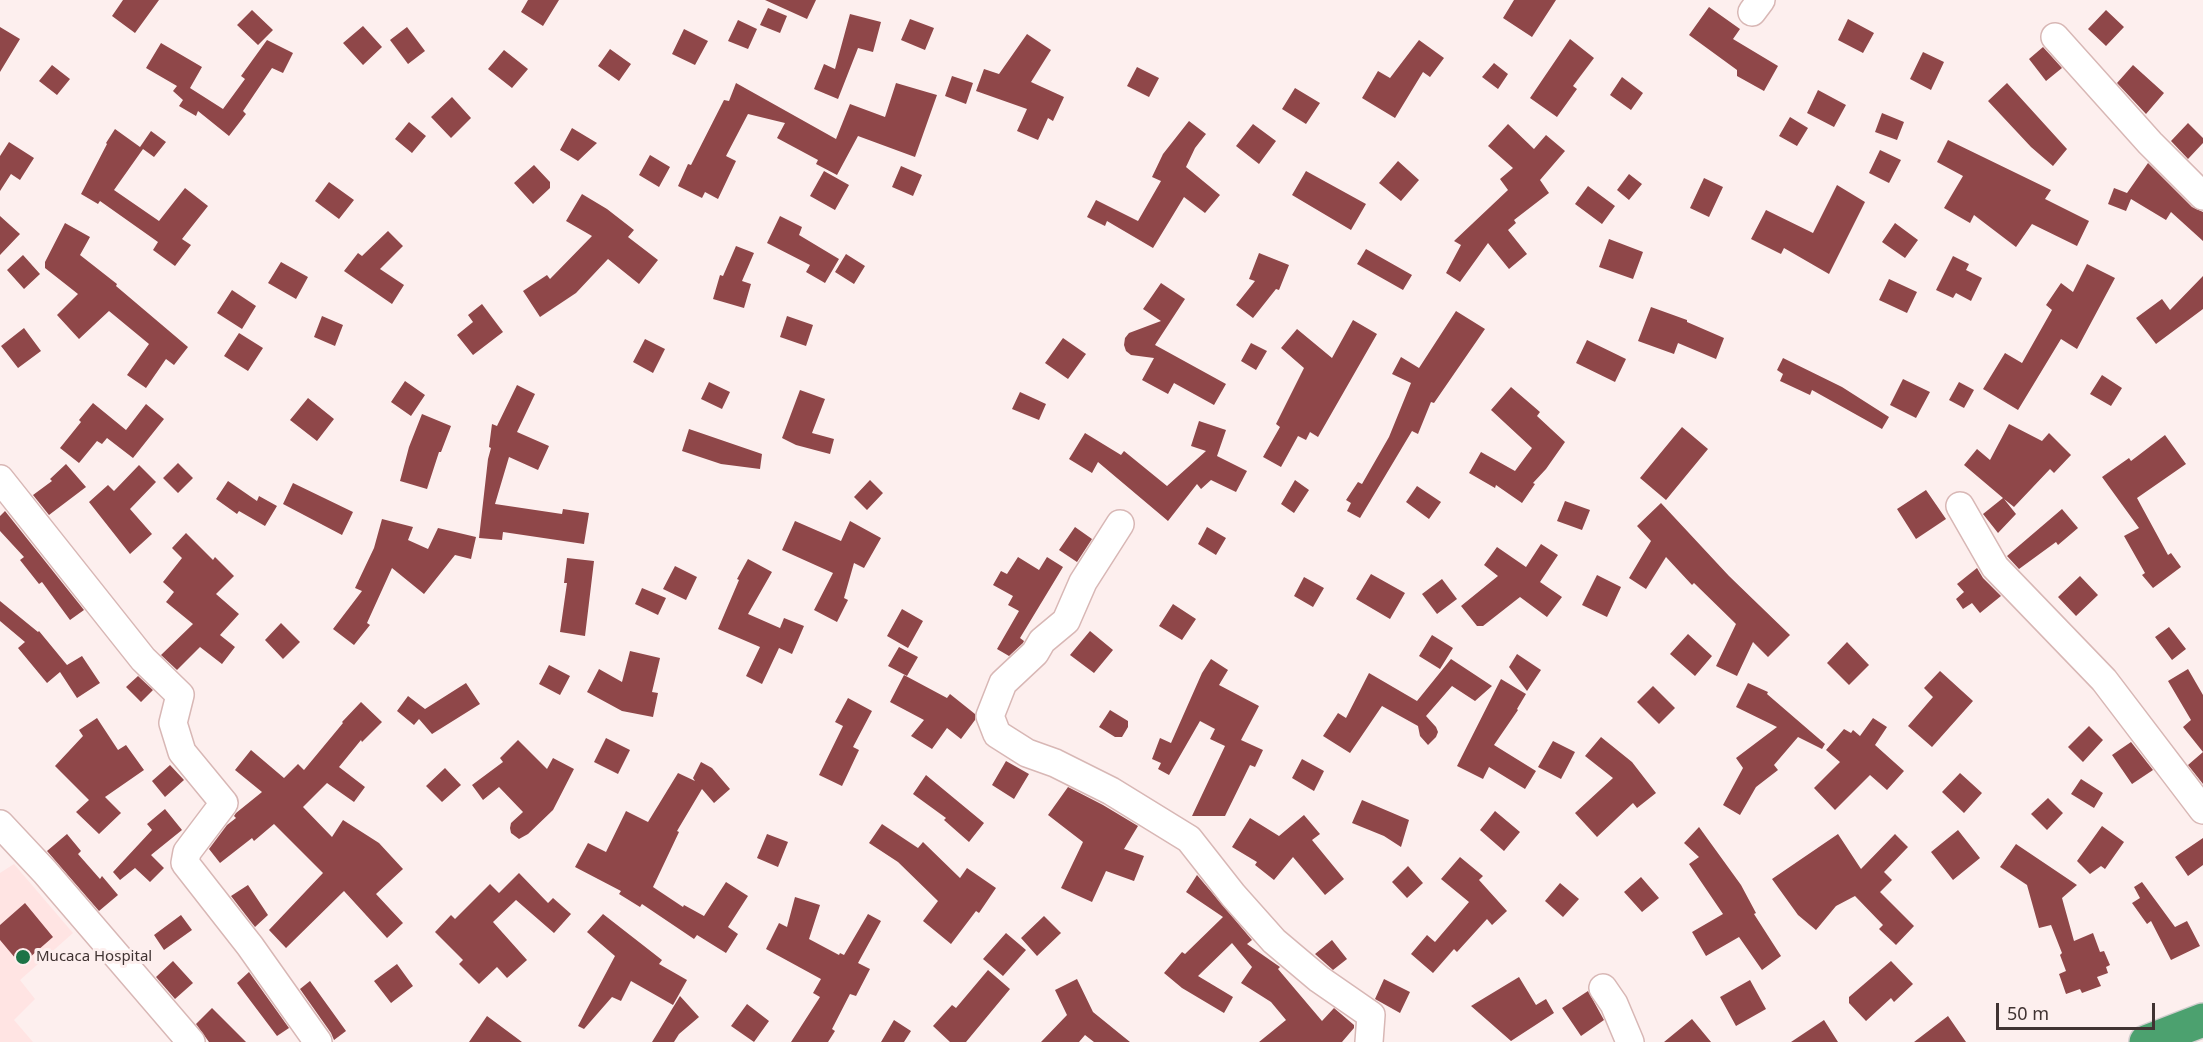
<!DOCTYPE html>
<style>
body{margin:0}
#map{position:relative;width:2203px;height:1042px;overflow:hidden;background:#fdefee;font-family:"Noto Sans",sans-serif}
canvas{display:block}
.scale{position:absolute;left:1996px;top:1003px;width:159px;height:27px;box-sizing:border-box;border:3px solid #403332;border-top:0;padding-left:8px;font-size:18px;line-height:21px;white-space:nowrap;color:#403332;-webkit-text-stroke:4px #fdefee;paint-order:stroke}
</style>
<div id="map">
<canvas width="2203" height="1042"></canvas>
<div class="scale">50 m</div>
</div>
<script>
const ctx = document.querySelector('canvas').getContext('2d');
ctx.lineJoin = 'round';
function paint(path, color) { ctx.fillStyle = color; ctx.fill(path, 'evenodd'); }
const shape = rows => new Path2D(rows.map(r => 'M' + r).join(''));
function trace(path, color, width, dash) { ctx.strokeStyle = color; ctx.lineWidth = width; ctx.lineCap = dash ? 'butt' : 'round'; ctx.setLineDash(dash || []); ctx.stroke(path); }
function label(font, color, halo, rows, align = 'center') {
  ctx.font = font + ' "Noto Sans",sans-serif'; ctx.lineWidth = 6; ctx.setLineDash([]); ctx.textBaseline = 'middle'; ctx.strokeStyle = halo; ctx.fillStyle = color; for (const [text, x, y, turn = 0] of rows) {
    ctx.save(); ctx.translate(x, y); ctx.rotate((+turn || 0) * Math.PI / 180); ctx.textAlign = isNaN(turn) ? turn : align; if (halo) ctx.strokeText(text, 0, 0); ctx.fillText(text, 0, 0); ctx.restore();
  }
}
paint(shape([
 [14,864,73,933,20,980,35,999,14,1020,33,1042,0,1042,0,873]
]), '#ffe4e3');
paint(shape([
 [123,0,159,0,135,33,112,16],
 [528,0,559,0,543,26,521,12],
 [765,0,816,0,807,19],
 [1514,0,1556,0,1532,37,1503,18],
 [1709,7,1740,29,1733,39,1778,66,1764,91,1737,76,1737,70,1689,35],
 [768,8,787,16,780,33,760,25],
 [252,10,273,30,258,45,237,25],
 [2106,10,2124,27,2106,46,2088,29],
 [850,14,881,22,873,52,858,48,838,99,814,89,824,64,835,69],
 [910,19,934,28,925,50,901,40],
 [1848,19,1874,33,1863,53,1838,40],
 [738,20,757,29,748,49,728,41],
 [363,26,382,47,363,65,343,43],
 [0,27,20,39,0,72],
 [407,27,425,51,408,64,390,40],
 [684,29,708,41,695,65,672,54],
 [1027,34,1051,50,1031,82,1064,97,1053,121,1048,118,1038,140,1017,131,1027,109,976,91,984,69,999,74],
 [1570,39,1594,58,1573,86,1577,89,1557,117,1530,98],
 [267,40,293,53,283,73,272,68,243,111,246,114,229,136,198,111,196,116,179,106,183,100,173,91,177,86,146,68,161,43,202,67,190,88,223,109,245,79,241,76],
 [1419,40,1444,58,1430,77,1423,72,1395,118,1362,98,1378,71,1390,78],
 [2043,47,2062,68,2046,81,2029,59],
 [610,49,631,64,619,81,598,66],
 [504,50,528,69,512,88,488,69],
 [1923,52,1944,62,1931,90,1910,79],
 [1494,63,1508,74,1498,89,1482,77],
 [52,65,70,79,57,95,39,81],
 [2133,65,2164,93,2146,114,2117,83],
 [1137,67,1159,78,1149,97,1127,86],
 [952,76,973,83,966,104,945,96],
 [1622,77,1643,93,1631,110,1610,95],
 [736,83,836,139,850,104,885,117,896,83,937,95,915,157,858,136,837,175,816,164,818,160,777,138,785,123,748,114,726,156,736,161,718,199,705,192,702,198,678,186,688,164,691,165,724,100,729,101],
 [2007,83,2067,149,2053,166,2031,147,1988,101],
 [1295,88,1320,103,1306,124,1282,109],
 [1818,90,1846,105,1834,127,1807,113],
 [452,97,471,118,451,138,431,117],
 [1882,113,1904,122,1897,140,1875,132],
 [1790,117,1808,128,1797,146,1779,136],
 [1189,121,1206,134,1195,148,1186,167,1220,195,1205,213,1184,197,1153,248,1107,221,1105,226,1087,217,1096,200,1138,221,1161,181,1152,177,1163,154],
 [409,122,426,136,412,153,395,139],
 [2188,123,2203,138,2203,143,2188,159,2171,141],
 [1253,124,1276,141,1259,164,1236,146],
 [1508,124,1534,149,1546,135,1565,151,1540,180,1549,193,1514,220,1516,223,1508,230,1527,254,1509,269,1488,243,1460,282,1446,273,1461,245,1454,241,1508,190,1500,179,1513,168,1488,146],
 [572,128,597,143,578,161,560,150],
 [115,129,140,147,151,131,166,142,154,157,143,149,114,190,159,221,185,188,208,206,182,239,191,245,175,266,153,250,158,242,100,201,98,204,81,194,107,144,106,143],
 [1948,140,2051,190,2045,199,2089,221,2077,246,2032,224,2016,247,1974,215,1970,223,1944,208,1963,176,1937,162],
 [9,142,34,158,20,180,11,174,0,191,0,156],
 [1880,150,1901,160,1889,183,1869,173],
 [650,155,670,167,659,187,639,175],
 [1398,161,1419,180,1401,201,1379,183],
 [2148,163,2192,207,2203,212,2203,241,2171,212,2166,220,2131,199,2126,211,2108,204,2114,188,2127,193],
 [534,165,550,182,550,188,533,204,514,183],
 [901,166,922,175,913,196,892,187],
 [824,171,849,185,835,210,810,196],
 [1306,171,1366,204,1351,230,1292,195],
 [1629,174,1642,184,1629,200,1617,190],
 [1704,178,1723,187,1709,217,1690,208],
 [329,182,354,200,339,219,315,201],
 [1837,185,1865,202,1829,274,1784,248,1781,254,1751,239,1766,210,1813,233],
 [1588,186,1615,206,1602,224,1575,204],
 [582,194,607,209,634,230,628,237,658,260,639,284,608,259,576,293,540,317,523,291,547,275,550,279,592,236,566,221],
 [0,216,20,234,0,255],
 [780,216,802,227,799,235,839,259,825,283,806,272,810,265,767,243],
 [65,223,90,237,80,255,117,284,116,286,188,347,174,365,166,359,146,388,127,375,149,344,109,311,79,339,57,315,78,294,45,268,45,262],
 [1895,223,1918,240,1905,258,1882,242],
 [388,231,403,246,380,269,404,285,392,304,344,271,358,253,362,256],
 [1609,239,1643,252,1633,279,1599,267],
 [736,246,754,253,742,281,751,284,744,308,713,299,720,275,723,276],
 [1366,249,1412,275,1403,290,1357,264],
 [1259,253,1289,265,1279,290,1276,289,1253,318,1236,305,1255,281,1249,279],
 [846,254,865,266,854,284,835,272],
 [23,255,40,274,24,289,7,270],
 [1953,256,1969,264,1966,270,1982,278,1971,301,1956,293,1953,298,1936,290],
 [281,262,308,277,296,299,268,283],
 [2087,264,2115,278,2077,349,2061,339,2018,410,1983,389,2005,353,2022,363,2052,310,2046,305,2061,283,2073,292],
 [2203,276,2203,309,2156,344,2136,318,2162,299,2170,310],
 [1889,279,1917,292,1907,313,1879,300],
 [1161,283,1185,299,1155,345,1226,384,1214,405,1174,383,1168,394,1142,380,1154,358,1131,355,1126,351,1124,345,1125,338,1129,333,1161,321,1143,309],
 [232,290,256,306,242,329,217,313],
 [482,304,503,332,473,355,457,335,473,322,468,315],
 [1651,307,1687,320,1687,322,1724,338,1716,359,1678,343,1674,354,1638,341],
 [1456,311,1485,329,1434,403,1431,402,1418,434,1412,431,1360,518,1347,511,1351,503,1346,500,1358,482,1362,484,1389,437,1411,383,1392,374,1401,357,1419,368],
 [322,316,343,325,335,346,314,337],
 [787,316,813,325,806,346,780,337],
 [1353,320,1377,334,1318,437,1310,432,1306,440,1298,436,1281,467,1263,457,1280,427,1276,424,1304,368,1281,348,1297,329,1332,358],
 [24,328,41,351,18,368,1,346],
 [239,333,263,348,248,371,224,356],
 [1063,338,1086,354,1068,379,1045,363],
 [645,339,665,349,653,373,633,362],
 [1587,340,1626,359,1615,382,1576,363],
 [1251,343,1267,351,1256,370,1241,361],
 [1783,358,1842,387,1889,417,1882,429,1812,390,1810,395,1780,381,1783,374,1777,370],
 [2102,375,2122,388,2111,406,2090,394],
 [1903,379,1930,392,1916,418,1890,405],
 [405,381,425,395,411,416,391,402],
 [709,382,730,392,722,409,701,399],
 [1959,382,1974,390,1964,408,1949,400],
 [517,385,535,394,517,432,549,446,538,470,509,457,495,504,562,514,563,509,589,513,584,544,503,532,502,540,479,538,488,459,491,448,489,447,492,424,497,426],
 [1511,387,1540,412,1537,416,1565,442,1546,469,1533,483,1535,484,1522,503,1496,485,1495,488,1469,473,1481,452,1515,471,1532,448,1491,410],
 [800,390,825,399,812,433,834,439,830,454,796,445,782,438],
 [1020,392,1046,404,1039,420,1012,409],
 [308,398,334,419,317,441,290,420],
 [93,403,126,430,146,404,164,419,133,458,107,438,102,444,97,441,79,463,60,448,81,422,79,420],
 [422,414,451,426,441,452,439,452,427,489,400,481,409,447],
 [1199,421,1226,430,1217,456,1247,471,1236,492,1211,480,1201,489,1197,484,1168,521,1098,462,1092,473,1069,459,1085,433,1121,455,1124,451,1167,486,1206,451,1191,446],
 [2009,424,2042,441,2049,433,2071,455,2054,473,2050,469,2014,507,2004,499,2016,514,1998,533,1983,514,2003,498,1964,465,1977,449,1990,460],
 [1682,427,1708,449,1666,500,1640,478],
 [689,429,762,454,760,469,721,464,682,451],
 [2165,435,2186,464,2137,498,2168,555,2171,553,2181,567,2153,588,2142,575,2145,573,2124,536,2139,528,2102,477,2129,458,2131,461],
 [178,463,193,478,178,493,163,478],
 [66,464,86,487,49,515,33,495,52,481,50,479],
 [139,465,156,482,130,509,152,534,130,554,89,502,108,485,114,491],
 [870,480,883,493,867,510,854,497],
 [1295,480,1309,490,1294,513,1281,504],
 [228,481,257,501,259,496,277,506,265,526,239,511,237,514,216,499],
 [293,483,353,512,342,535,283,504],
 [1417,486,1441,502,1429,519,1406,502],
 [1926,490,1946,519,1916,539,1897,509],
 [1565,501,1590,510,1582,530,1557,521],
 [1661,503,1729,576,1790,635,1768,657,1753,642,1737,676,1716,666,1736,624,1694,583,1692,585,1666,557,1646,589,1629,578,1651,541,1637,526],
 [2062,509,2078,528,2058,545,2056,542,2019,569,2007,556],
 [5,511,84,610,70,620,42,582,39,584,20,560,24,557,0,531,0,516],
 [382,519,413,527,408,540,428,549,438,528,476,537,471,559,455,555,424,594,392,568,367,623,370,625,354,645,333,629,362,591,355,588,374,548],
 [795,521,841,541,850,521,881,538,864,568,854,563,844,598,848,600,837,622,814,610,833,573,782,550],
 [1075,527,1092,539,1077,562,1059,550],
 [1207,527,1226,538,1216,555,1198,544],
 [186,533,213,560,215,557,234,576,216,594,239,614,220,635,235,647,222,664,200,647,177,670,161,655,193,624,166,602,174,592,163,582,182,558,172,548],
 [1541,544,1558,555,1540,582,1562,597,1547,617,1520,597,1483,626,1477,626,1461,606,1498,576,1484,565,1497,547,1526,567],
 [1018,557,1039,570,1047,557,1063,567,1020,638,1024,641,1023,643,1009,656,997,649,1019,611,1008,605,1013,596,993,585,1001,571,1007,574],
 [567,558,594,561,585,636,560,632,567,583,564,583],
 [748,559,772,572,748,614,780,628,784,618,804,626,792,654,779,648,762,684,746,676,760,647,718,629,739,580,737,579],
 [675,566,697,577,686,600,663,589],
 [1977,568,1983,578,2001,596,1980,613,1972,603,1963,609,1956,599,1964,592,1957,584],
 [1371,574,1405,593,1390,619,1356,599],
 [1597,575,1621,587,1607,617,1582,605],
 [2080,576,2098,595,2076,616,2058,597],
 [1304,577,1324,588,1313,607,1294,596],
 [1442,579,1457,599,1437,614,1422,594],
 [642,588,666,598,658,615,635,604],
 [0,601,38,632,39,631,67,665,82,656,100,683,77,698,60,672,47,683,18,648,25,642,0,621],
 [1173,604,1196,619,1182,640,1159,626],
 [902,609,923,621,908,648,887,636],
 [281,623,300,642,283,659,265,640],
 [2169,627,2186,649,2172,660,2155,637],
 [1090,631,1113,650,1094,673,1070,655],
 [1688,634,1712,656,1695,676,1670,654],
 [1432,635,1453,648,1440,669,1419,656],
 [1847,642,1869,665,1849,685,1827,663],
 [899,647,918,657,907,676,888,666],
 [630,651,660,658,652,692,658,693,653,717,622,711,587,692,599,669,622,682],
 [1517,654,1541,670,1527,691,1509,667],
 [1211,659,1228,670,1219,685,1259,706,1241,740,1263,750,1255,767,1250,765,1225,816,1192,816,1225,746,1210,739,1215,729,1200,721,1169,775,1158,769,1161,763,1152,759,1160,738,1171,743,1202,673],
 [1451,659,1492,686,1475,701,1452,686,1426,716,1436,727,1438,732,1436,737,1428,745,1420,736,1418,726,1382,706,1350,753,1323,736,1338,713,1346,718,1369,673,1417,701],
 [549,665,570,676,560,695,539,684],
 [2188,669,2203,695,2203,784,2188,765,2203,752,2183,727,2191,720,2168,681],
 [1940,671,1973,701,1932,747,1908,726,1933,697,1924,688],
 [904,675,947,698,950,694,975,714,975,720,961,739,947,728,932,749,911,736,924,720,890,702],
 [138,676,153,690,141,702,126,687],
 [1501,679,1526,694,1517,709,1518,710,1494,745,1536,771,1525,789,1489,767,1483,779,1457,766],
 [466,683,480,704,432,734,419,719,414,725,397,711,408,696,425,709],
 [1748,683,1768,692,1767,694,1825,744,1822,749,1798,737,1774,765,1778,770,1756,787,1740,815,1723,805,1743,768,1736,758,1777,727,1736,707],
 [1653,686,1675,708,1659,724,1637,702],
 [848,698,872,711,853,747,859,750,842,786,819,775,843,726,835,722],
 [361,702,382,722,362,742,361,740,339,767,365,787,354,802,327,783,303,807,332,837,343,820,379,843,403,869,376,894,403,923,387,938,344,891,286,948,269,930,323,873,274,824,254,841,252,838,220,863,209,849,227,825,236,818,234,816,236,813,262,792,235,770,251,750,284,778,298,764,304,770,343,723,342,722],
 [1110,710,1128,721,1128,727,1122,737,1115,737,1099,727],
 [97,718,118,750,126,745,144,770,105,797,121,813,99,834,76,812,89,800,55,766,83,736,79,730],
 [1873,718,1887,727,1875,745,1904,771,1887,790,1870,775,1835,810,1814,788,1840,762,1826,750,1844,729,1851,733,1853,730,1860,736],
 [2089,726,2103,740,2083,762,2068,747],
 [1601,737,1632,762,1656,793,1637,808,1633,803,1597,837,1575,813,1613,778,1585,756],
 [606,738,630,750,618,774,594,762],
 [518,740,547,769,553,758,574,769,553,810,528,834,519,839,511,833,510,828,511,823,523,812,499,787,483,800,472,785,503,762,500,758],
 [1553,741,1575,752,1561,779,1538,767],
 [2131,742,2153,770,2132,784,2112,755],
 [1302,759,1324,771,1314,791,1292,778],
 [1006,761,1029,774,1014,799,992,785],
 [701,762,712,768,730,789,714,803,702,789,677,831,679,832,653,887,683,907,684,905,704,916,726,882,748,896,728,927,738,934,726,953,697,935,694,939,642,904,640,907,619,894,621,891,575,867,588,843,606,852,626,811,648,822,678,773,695,781,693,778],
 [170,765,184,780,165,797,152,781],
 [445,768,461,785,442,802,426,786],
 [1960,773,1982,793,1964,813,1942,792],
 [926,775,984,823,969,842,944,820,946,818,913,794],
 [2081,779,2103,793,2094,808,2071,794],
 [1068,787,1103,805,1138,826,1124,849,1144,856,1134,881,1106,871,1092,902,1061,888,1083,842,1048,815],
 [2048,798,2063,813,2047,830,2031,814],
 [1362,800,1409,820,1401,847,1384,836,1352,823],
 [165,809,182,830,151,855,164,868,150,882,135,868,120,880,113,872,152,830,147,824],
 [1495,811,1520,832,1504,851,1480,830],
 [1304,815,1320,834,1312,840,1344,879,1325,895,1293,857,1274,880,1255,865,1257,862,1232,847,1250,818,1279,836],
 [882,824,918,848,923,842,960,878,967,868,996,888,979,913,976,911,951,944,923,921,938,901,898,862,869,843],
 [2102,826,2124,842,2105,869,2101,866,2090,874,2077,861],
 [1699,827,1741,885,1756,913,1754,914,1781,956,1762,970,1739,937,1706,956,1692,932,1723,914,1689,864,1699,857,1684,843],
 [1958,830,1980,858,1953,880,1931,852],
 [67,834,81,851,78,854,100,879,102,876,118,895,99,911,47,851],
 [767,834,788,842,778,867,757,858],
 [1838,834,1861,869,1895,834,1908,847,1884,872,1892,880,1880,892,1914,926,1896,945,1879,929,1883,925,1855,896,1836,906,1816,930,1798,915,1772,879],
 [2203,838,2203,865,2188,876,2175,857],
 [2016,844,2077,885,2062,898,2074,941,2093,933,2100,952,2104,951,2110,965,2106,967,2108,973,2097,977,2101,986,2082,993,2080,989,2066,994,2059,974,2066,971,2060,955,2062,953,2051,925,2039,928,2027,885,2000,867],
 [1460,857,1483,876,1479,880,1507,911,1492,925,1487,919,1457,952,1454,949,1433,973,1411,954,1427,935,1435,942,1469,902,1441,879],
 [1408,866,1423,883,1407,898,1392,882],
 [519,873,548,903,553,898,571,914,554,933,516,900,493,922,527,960,507,978,497,967,479,984,459,964,463,960,435,932,451,915,455,919,490,884,499,893],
 [1197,875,1252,940,1247,944,1280,967,1278,969,1322,1021,1334,1008,1354,1025,1354,1028,1342,1042,1259,1042,1286,1020,1271,1002,1241,983,1252,967,1232,943,1198,976,1233,997,1224,1013,1182,988,1164,973,1182,952,1185,954,1223,917,1186,892],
 [1641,877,1659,898,1642,912,1624,892],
 [2142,882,2175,927,2187,921,2200,946,2171,960,2151,921,2147,924,2132,903,2140,898,2134,887],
 [1560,883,1579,899,1563,917,1545,901],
 [248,885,268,915,255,927,231,896],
 [795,897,820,905,809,939,839,955,840,953,844,955,868,914,881,921,858,963,870,969,856,996,850,994,832,1029,835,1031,828,1042,791,1042,820,997,813,993,821,979,766,949,779,923,787,927],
 [25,903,53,937,21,965,0,940,0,925],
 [603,914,662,960,659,964,687,980,673,1005,631,981,621,1001,612,997,584,1029,578,1026,615,956,587,932],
 [181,915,192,930,164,950,154,935],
 [1044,916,1061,933,1037,956,1021,938],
 [1006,933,1026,950,1003,976,983,959],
 [1332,940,1347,959,1333,970,1315,954],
 [173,961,193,983,175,999,156,977],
 [1891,961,1913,984,1894,1002,1891,998,1866,1021,1849,1003,1849,997],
 [397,964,413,986,391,1003,374,981],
 [988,970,1010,989,966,1042,950,1042,933,1026,952,1005,956,1008],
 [249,972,289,1028,277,1036,237,983],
 [1519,977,1536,1005,1546,999,1554,1013,1511,1041,1471,1006],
 [1077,979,1093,1012,1130,1042,1094,1042,1085,1035,1079,1042,1041,1042,1067,1015,1055,990],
 [1384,979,1410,992,1400,1013,1375,999],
 [1750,980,1766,1009,1736,1026,1720,997],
 [310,981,346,1031,334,1040,331,1033,300,989],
 [1588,991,1604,1020,1581,1036,1562,1008],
 [680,996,699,1017,679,1034,674,1042,652,1042],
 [747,1004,769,1021,754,1042,731,1026],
 [212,1008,246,1042,209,1042,196,1024],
 [487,1016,522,1042,469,1042],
 [1948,1016,1966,1042,1914,1042],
 [1692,1019,1711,1042,1664,1042],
 [894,1020,911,1031,904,1042,881,1042],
 [1824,1020,1838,1042,1791,1042]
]), '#8f4749');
const minor = shape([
 [1752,12,1761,0],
 [2055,37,2150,143,2203,196],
 [0,479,143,659,180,695,173,723,182,752,224,803,187,852,185,863,250,946,318,1042],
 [1960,506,1995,567,2104,680,2203,810],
 [1120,524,1083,582,1066,621,1042,641,1035,653,1003,683,990,716,997,734,1027,753,1055,763,1111,791,1189,839,1233,895,1274,941,1319,979,1371,1015,1369,1042],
 [0,824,45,872,191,1042],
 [1603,988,1614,1004,1630,1042]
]);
const highway = shape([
 [2146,1042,2203,1020]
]);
trace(minor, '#d8b7b5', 30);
trace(highway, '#d1cece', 36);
trace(minor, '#fff', 27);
trace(highway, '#4ca16f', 33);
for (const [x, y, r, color] of [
 [23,957,8,"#1c7346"]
]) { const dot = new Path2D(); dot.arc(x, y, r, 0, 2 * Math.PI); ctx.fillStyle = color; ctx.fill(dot); trace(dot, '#fdefee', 2); }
label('15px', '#403332', '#fdefee', [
 ["Mucaca Hospital",36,957]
], 'left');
</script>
